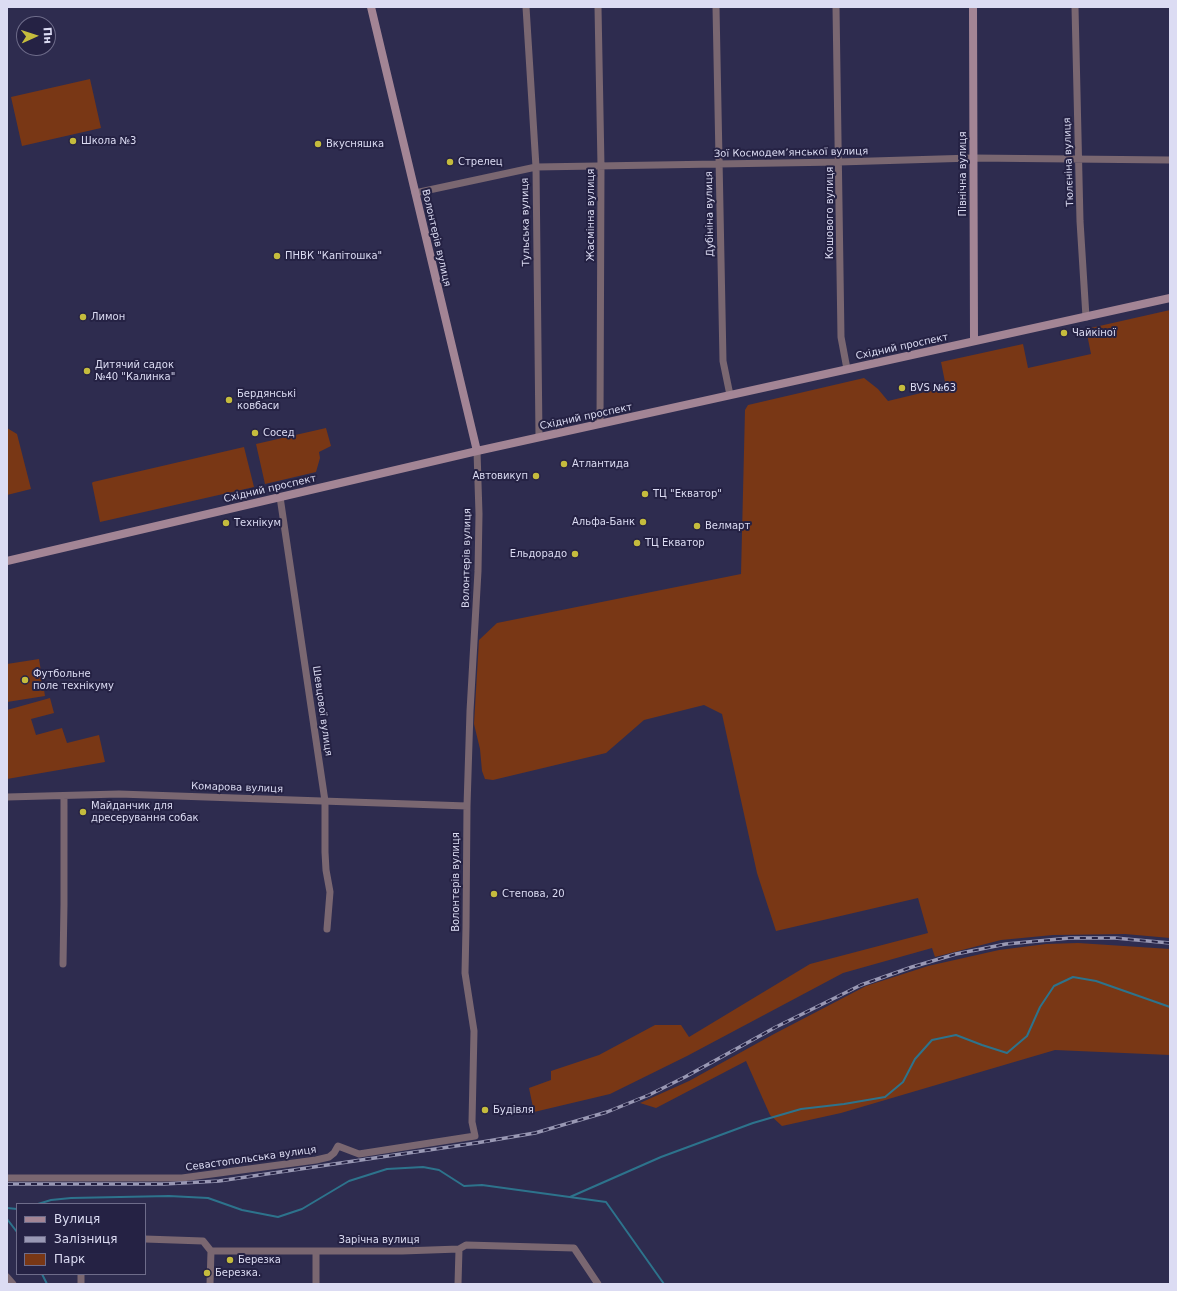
<!DOCTYPE html>
<meta charset="utf-8">
<style>
body{margin:0}
#map{position:relative;width:1177px;height:1291px;overflow:hidden;background:#2e2c4f;font-family:"DejaVu Sans",sans-serif}
canvas{display:block}
.frame{position:absolute;inset:0;border:8px solid #dcdcf3;pointer-events:none}
.legend{position:absolute;left:16px;top:1203px;width:130px;height:72px;box-sizing:border-box;background:#252244;border:1px solid #6e6c8a;margin:0;padding:5px 7px;list-style:none;font-size:12px;color:#dcdcf3}
.legend li{display:flex;align-items:center;gap:8px;height:20px}
.legend b{width:20px;border:1px solid #6e6c8a}
.north{position:absolute;left:16px;top:16px;width:40px;height:40px;box-sizing:border-box;background:#252244;border:1px solid #6e6c8a;border-radius:50%;rotate:87deg;font-size:11px;font-weight:700;line-height:16px;text-align:center;color:#dcdcf3}
.north::after{content:'';display:block;margin:auto;width:14px;height:18px;background:#c5bc3d;clip-path:polygon(50% 0,100% 100%,50% 72%,0 100%)}
</style>
<div id="map">
<canvas width="1177" height="1291"></canvas>
<div class="frame"></div>
<ul class="legend">
<li><b style="height:5px;background:#a38595"></b>Вулиця</li>
<li><b style="height:5px;background:#9998b4"></b>Залізниця</li>
<li><b style="height:11px;background:#793715"></b>Парк</li>
</ul>
<div class="north">Пн</div>
</div>
<script>
const ctx = document.querySelector('canvas').getContext('2d');
ctx.lineJoin = 'round';
function paint(path, color) { ctx.fillStyle = color; ctx.fill(path, 'evenodd'); }
const shape = rows => new Path2D(rows.map(r => 'M' + r).join(''));
function trace(path, color, width, dash) { ctx.strokeStyle = color; ctx.lineWidth = width; ctx.lineCap = dash ? 'butt' : 'round'; ctx.setLineDash(dash || []); ctx.stroke(path); }
function label(font, color, halo, rows, align = 'center') {
  ctx.font = font + ' "DejaVu Sans",sans-serif'; ctx.lineWidth = 4; ctx.setLineDash([]); ctx.textBaseline = 'middle'; ctx.strokeStyle = halo; ctx.fillStyle = color; for (const [text, x, y, turn = 0] of rows) {
    ctx.save(); ctx.translate(x, y); ctx.rotate((+turn || 0) * Math.PI / 180); ctx.textAlign = isNaN(turn) ? turn : align; if (halo) ctx.strokeText(text, 0, 0); ctx.fillText(text, 0, 0); ctx.restore();
  }
}
paint(shape([
 [90,79,101,128,22,146,11,97],
 [1170,310,1170,938,1125,934,1053,935,1001,940,935,957,932,948,843,973,687,1056,610,1094,534,1112,529,1088,551,1080,551,1071,599,1055,655,1025,681,1025,689,1037,810,964,928,933,918,898,776,931,757,873,722,714,704,705,644,720,606,753,493,780,485,779,482,771,480,749,474,724,479,640,497,623,741,574,745,410,748,405,864,378,878,389,888,401,946,387,941,362,1023,344,1028,368,1091,354,1086,329],
 [7,428,17,434,31,489,7,495],
 [326,428,331,446,319,452,320,458,316,472,265,484,256,444],
 [244,447,254,487,100,522,92,483,93,482],
 [39,659,45,696,7,702,7,664],
 [50,698,54,713,31,719,36,735,62,728,67,743,99,735,105,762,7,779,7,710],
 [1078,943,1170,949,1170,1055,1055,1050,841,1113,782,1126,770,1115,746,1061,656,1108,640,1103,689,1081,774,1034,866,986,928,966,999,950,1046,944]
]), '#793715');
trace(shape([
 [570,1197,661,1157,753,1123,801,1109,844,1104,885,1097,903,1082,915,1059,932,1040,956,1035,982,1045,1007,1053,1027,1036,1040,1007,1054,986,1073,977,1096,981,1170,1007],
 [38,1204,51,1200,71,1198,169,1196,208,1198,242,1210,278,1217,302,1209,349,1181,387,1169,423,1167,439,1170,464,1186,482,1185,606,1202,664,1284],
 [7,1208,17,1209],
 [7,1219,17,1232],
 [42,1274,47,1284]
]), '#2d738c', 2);
trace(shape([
 [526,7,536,167,539,437],
 [598,7,601,166,600,424],
 [716,7,723,361,730,395],
 [836,7,841,337,847,369],
 [1075,7,1080,221,1086,317],
 [415,193,536,167,839,162,973,158,1170,160],
 [280,497,325,801,325,852,326,870,330,892,327,929],
 [7,797,119,794,467,806],
 [63,964,64,904,64,796],
 [7,1178,182,1178,316,1160,329,1157,334,1153,338,1146,359,1154,475,1136,472,1122,474,1031,465,973,466,927,467,806,470,711,478,571,479,514,477,451],
 [145,1239,203,1241,211,1251],
 [211,1251,402,1251,459,1249,466,1245,574,1248,598,1284],
 [7,1277,13,1284],
 [81,1284,81,1274],
 [210,1284,211,1251],
 [316,1284,316,1251],
 [458,1284,459,1249]
]), '#7a6771', 7);
trace(shape([
 [371,7,477,451],
 [973,7,974,341],
 [7,561,477,451,1170,298]
]), '#a38595', 8);
const rail = shape([
 [7,1184,164,1184,219,1181,476,1143,535,1133,607,1112,649,1095,685,1077,776,1027,861,985,912,967,956,954,1006,944,1070,938,1115,938,1170,943]
]);
trace(rail, '#9998b4', 3.5);
trace(rail, '#252244', 2, [6]);
for (const [x, y, r, color] of [
 [73,141,4,"#c5bc3d"],
 [318,144,4,"#c5bc3d"],
 [450,162,4,"#c5bc3d"],
 [277,256,4,"#c5bc3d"],
 [83,317,4,"#c5bc3d"],
 [1064,333,4,"#c5bc3d"],
 [87,371,4,"#c5bc3d"],
 [902,388,4,"#c5bc3d"],
 [229,400,4,"#c5bc3d"],
 [255,433,4,"#c5bc3d"],
 [564,464,4,"#c5bc3d"],
 [536,476,4,"#c5bc3d"],
 [645,494,4,"#c5bc3d"],
 [643,522,4,"#c5bc3d"],
 [226,523,4,"#c5bc3d"],
 [697,526,4,"#c5bc3d"],
 [637,543,4,"#c5bc3d"],
 [575,554,4,"#c5bc3d"],
 [25,680,4,"#c5bc3d"],
 [83,812,4,"#c5bc3d"],
 [494,894,4,"#c5bc3d"],
 [485,1110,4,"#c5bc3d"],
 [230,1260,4,"#c5bc3d"],
 [207,1273,4,"#c5bc3d"]
]) { const dot = new Path2D(); dot.arc(x, y, r, 0, 2 * Math.PI); ctx.fillStyle = color; ctx.fill(dot); trace(dot, '#252244', 1.5); }
label('10px', '#dcdcf3', '#252244', [
 ["Школа №3",81,141],
 ["Вкусняшка",326,144],
 ["Стрелец",458,162],
 ["ПНВК \"Капітошка\"",285,256],
 ["Лимон",91,317],
 ["Чайкіної",1072,333],
 ["Дитячий садок",95,365],
 ["№40 \"Калинка\"",95,377],
 ["BVS №63",910,388],
 ["Бердянські",237,394],
 ["ковбаси",237,406],
 ["Сосед",263,433],
 ["Атлантида",572,464],
 ["Автовикуп",528,476,"right"],
 ["ТЦ \"Екватор\"",653,494],
 ["Альфа-Банк",635,522,"right"],
 ["Технікум",234,523],
 ["Велмарт",705,526],
 ["ТЦ Екватор",645,543],
 ["Ельдорадо",567,554,"right"],
 ["Футбольне",33,674],
 ["поле технікуму",33,686],
 ["Майданчик для",91,806],
 ["дресерування собак",91,818],
 ["Степова, 20",502,894],
 ["Будівля",493,1110],
 ["Березка",238,1260],
 ["Березка.",215,1273]
], 'left');
label('10px', '#dcdcf3', '#252244', [
 ["Зої Космодем’янської вулиця",791,153,-1],
 ["Тюлєніна вулиця",1069,162,-92],
 ["Північна вулиця",963,174,-90],
 ["Кошового вулиця",830,213,-90],
 ["Дубініна вулиця",710,214,-91],
 ["Жасмінна вулиця",591,215,-90],
 ["Тульська вулиця",526,222,-91],
 ["Волонтерів вулиця",436,238,77],
 ["Східний проспект",902,347,-12],
 ["Східний проспект",586,417,-12],
 ["Східний проспект",270,489,-13],
 ["Волонтерів вулиця",467,558,-89],
 ["Шевцової вулиця",322,711,82],
 ["Комарова вулиця",237,788,2],
 ["Волонтерів вулиця",456,882,-90],
 ["Севастопольська вулиця",251,1159,-8],
 ["Зарічна вулиця",379,1240]
]);
</script>
